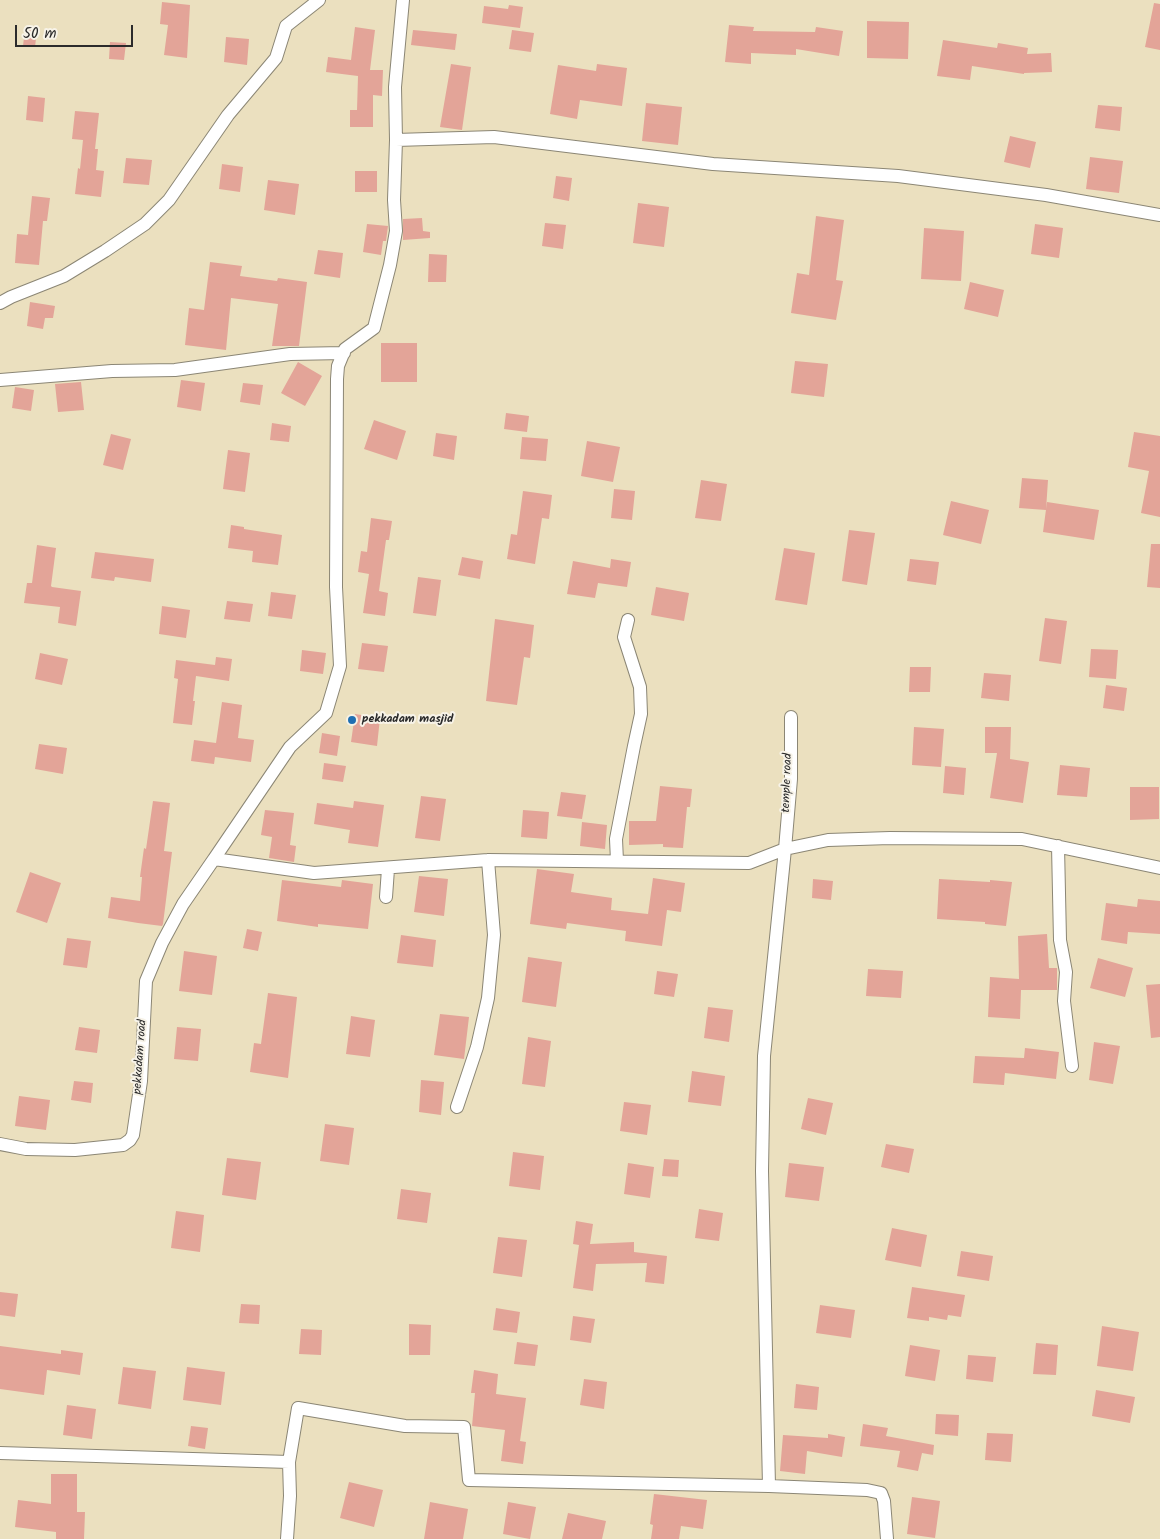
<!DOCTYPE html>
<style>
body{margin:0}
#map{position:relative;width:1160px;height:1539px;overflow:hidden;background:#ebe0bf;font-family:Kalam,sans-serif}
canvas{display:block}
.scale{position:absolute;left:15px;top:25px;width:118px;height:22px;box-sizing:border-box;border:2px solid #2b2b2b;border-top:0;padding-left:6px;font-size:15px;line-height:18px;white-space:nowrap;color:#2b2b2b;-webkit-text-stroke:4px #f7f3e8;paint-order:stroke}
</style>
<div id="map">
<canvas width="1160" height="1539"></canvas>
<div class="scale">50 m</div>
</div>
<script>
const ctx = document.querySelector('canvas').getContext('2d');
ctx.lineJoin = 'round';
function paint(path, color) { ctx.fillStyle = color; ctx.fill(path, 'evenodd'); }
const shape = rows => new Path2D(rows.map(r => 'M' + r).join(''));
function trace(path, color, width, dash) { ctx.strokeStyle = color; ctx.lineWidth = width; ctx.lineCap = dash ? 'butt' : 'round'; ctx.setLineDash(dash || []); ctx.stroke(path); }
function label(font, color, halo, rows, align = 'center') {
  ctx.font = font + ' Kalam,sans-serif'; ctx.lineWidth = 4; ctx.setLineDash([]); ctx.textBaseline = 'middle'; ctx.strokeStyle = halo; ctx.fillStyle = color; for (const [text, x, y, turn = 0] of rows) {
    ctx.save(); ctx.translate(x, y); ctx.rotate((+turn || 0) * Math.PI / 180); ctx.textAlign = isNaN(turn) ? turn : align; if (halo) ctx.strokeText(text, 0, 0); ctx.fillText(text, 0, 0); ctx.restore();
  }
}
paint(shape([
 [162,2,190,5,187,58,164,55,168,25,160,24],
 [1154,3,1160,4,1160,50,1145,47],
 [509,5,523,7,520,28,482,23,484,6,508,9],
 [867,21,909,22,908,59,867,58],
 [729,25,754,27,753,31,815,32,816,27,843,31,839,56,796,49,796,55,751,53,751,64,725,62],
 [355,27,375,30,370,70,383,70,382,96,373,95,373,127,350,127,350,110,357,110,358,76,326,72,328,57,351,60],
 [25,29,37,30,35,47,23,46],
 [413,30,457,34,455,50,411,45],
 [512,30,534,33,531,52,509,49],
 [226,37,249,39,247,65,224,62],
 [943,40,997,48,998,43,1028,48,1027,54,1051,53,1052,72,1024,73,1024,74,972,66,970,80,937,76],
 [110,42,126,43,124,60,109,59],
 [451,64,471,67,462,130,440,127],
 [597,64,627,68,622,106,580,100,577,119,550,114,558,65,596,71],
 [28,96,45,98,43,122,26,120],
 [646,103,682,107,678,145,642,141],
 [1098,105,1122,107,1120,131,1095,128],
 [75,111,99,113,95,149,98,149,96,170,104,171,101,197,75,194,78,168,80,169,83,140,72,139],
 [1010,136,1036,142,1030,168,1004,162],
 [1090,157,1123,161,1119,193,1086,189],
 [126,158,152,160,149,185,123,183],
 [222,164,243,167,240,192,219,189],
 [355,171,377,171,377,192,355,192],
 [556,176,572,178,569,201,553,198],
 [268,180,299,184,295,215,264,210],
 [32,196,50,198,47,221,43,221,39,265,15,263,17,234,28,235],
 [638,203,669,207,664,247,633,243],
 [816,216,844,220,836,280,843,281,836,320,791,313,797,273,809,275],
 [422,218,423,231,430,232,430,238,403,240,403,219],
 [545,223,566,225,563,249,542,246],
 [367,224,388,226,386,241,383,241,381,255,363,252],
 [1035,224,1063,228,1059,258,1031,254],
 [924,228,964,231,961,281,921,279],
 [318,250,343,253,340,278,314,274],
 [429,254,447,255,446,282,428,282],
 [210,262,242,266,240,276,277,281,278,278,307,282,299,346,272,346,278,304,231,298,226,350,185,345,189,308,204,310],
 [970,282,1004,290,998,317,964,309],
 [30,302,55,306,53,318,45,318,43,329,27,326],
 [381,343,417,343,417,382,381,382],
 [795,361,828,364,824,397,791,393],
 [298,362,322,376,305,406,281,393],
 [181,380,205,383,201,411,177,407],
 [81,382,84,410,58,412,55,384],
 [243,383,263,385,260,405,240,402],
 [15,387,34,390,31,411,12,408],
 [506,413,529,416,527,432,504,429],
 [374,420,406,431,397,460,364,449],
 [272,423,291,426,289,442,270,440],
 [1134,432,1160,436,1160,517,1141,513,1149,471,1128,467],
 [436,433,457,436,454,460,433,456],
 [111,434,131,439,123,470,103,465],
 [522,437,548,439,546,461,520,459],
 [587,441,620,447,613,482,581,476],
 [228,450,250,453,245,492,223,489],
 [1022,478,1048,480,1046,510,1019,508],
 [701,480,727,484,721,521,695,518],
 [614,489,635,491,632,520,611,518],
 [523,491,552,495,549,519,542,518,535,564,507,559,511,534,517,535],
 [951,501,989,510,981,544,943,535],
 [1047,502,1099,510,1094,540,1043,532],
 [371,518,392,521,389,540,386,540,379,591,388,593,385,616,363,613,369,574,358,572,361,551,367,552],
 [231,525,244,527,244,529,282,535,278,565,252,562,253,551,228,548],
 [849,530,875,533,867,585,842,581],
 [1151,544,1160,544,1160,588,1147,587],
 [37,545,56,548,51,586,52,587,81,591,76,626,58,623,60,607,24,603,27,583,32,583],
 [784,548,815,553,807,605,775,600],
 [95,552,154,559,151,582,115,577,114,581,91,578],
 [462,557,483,561,480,579,458,575],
 [611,559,631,562,627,587,598,583,595,598,567,594,573,561,610,568],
 [910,559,939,562,936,585,907,581],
 [418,577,441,580,436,616,413,613],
 [656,587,689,593,684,621,651,615],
 [271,592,296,595,292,619,268,616],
 [227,601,253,604,250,622,224,619],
 [162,606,190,610,186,638,159,634],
 [1045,618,1067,621,1061,664,1039,661],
 [495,619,534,625,530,658,524,657,517,705,486,701],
 [362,643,388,646,384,672,358,669],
 [1091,649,1118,650,1116,679,1089,677],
 [302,650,326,653,323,674,300,671],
 [40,653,68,659,62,685,35,679],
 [216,657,232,659,229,681,196,676,193,701,195,701,192,725,173,723,178,679,174,678,176,660,215,665],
 [910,667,931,667,930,692,909,692],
 [984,673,1011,675,1009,701,981,698],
 [1106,685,1127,688,1124,711,1103,708],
 [222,702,242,705,238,738,254,740,251,762,215,757,214,764,191,761,194,740,216,743],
 [355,714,380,718,377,746,351,742],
 [914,727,944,729,941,767,912,765],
 [985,727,1011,727,1010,759,1029,762,1023,803,990,798,997,753,985,753],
 [322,733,340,736,337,756,319,753],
 [39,744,67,748,63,774,35,769],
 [324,763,346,766,343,782,322,779],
 [1060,765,1090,768,1087,797,1057,795],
 [945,766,966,768,964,795,943,793],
 [660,786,692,789,690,807,687,807,683,848,663,847,663,844,629,845,629,821,656,821],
 [1130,787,1159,787,1159,819,1130,820],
 [561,792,586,795,582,819,557,816],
 [421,796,446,799,440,841,415,838],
 [153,801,170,803,164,851,172,852,163,924,162,926,138,923,108,918,111,897,140,901,142,877,140,877,144,848,146,849],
 [354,801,384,805,378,847,348,843,350,830,314,824,317,803,353,808],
 [265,810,294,813,290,845,296,846,294,862,269,858,272,837,261,835],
 [523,810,549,812,547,839,521,837],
 [582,822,607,825,605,849,580,846],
 [537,869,574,874,571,892,612,898,611,910,648,914,653,878,685,883,681,912,667,910,662,946,625,941,626,931,567,923,566,929,530,924],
 [30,872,61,883,47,923,16,912],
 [419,876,448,879,444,916,414,912],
 [813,879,833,881,831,900,812,898],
 [939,879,990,882,990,880,1012,882,1006,926,985,924,985,922,937,919],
 [282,880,341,887,342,880,373,884,368,929,318,924,318,927,277,921],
 [1138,899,1160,901,1160,934,1128,932,1127,944,1101,940,1106,903,1137,907],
 [247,929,262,932,258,951,243,948],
 [1047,934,1049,968,1057,968,1057,990,1021,990,1020,1019,988,1017,990,977,1019,979,1018,936],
 [401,935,436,940,433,967,397,963],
 [67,938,91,941,87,968,63,965],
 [184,951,217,956,212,995,179,991],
 [528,957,562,962,556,1007,522,1002],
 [1098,958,1133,968,1125,997,1090,988],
 [868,969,903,971,901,998,866,996],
 [657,971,678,974,674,997,654,994],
 [1160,984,1160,1037,1151,1038,1146,985],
 [268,993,297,997,288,1078,250,1072,254,1043,261,1044],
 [708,1007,733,1010,729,1042,704,1038],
 [440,1014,469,1017,464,1059,434,1055],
 [351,1016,375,1020,370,1057,346,1054],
 [79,1027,100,1030,97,1053,75,1050],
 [177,1027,201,1029,198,1061,174,1059],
 [528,1037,551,1041,545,1087,522,1084],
 [1094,1042,1120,1046,1113,1084,1089,1080],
 [1025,1048,1059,1052,1056,1079,1005,1073,1004,1085,973,1083,975,1056,1024,1058],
 [692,1071,725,1076,721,1106,688,1102],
 [421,1080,444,1082,441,1115,419,1112],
 [74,1081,93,1083,91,1103,71,1100],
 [19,1096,50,1100,46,1130,15,1126],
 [808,1098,833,1103,826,1135,801,1129],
 [624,1102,651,1105,647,1135,620,1131],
 [325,1124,354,1128,349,1165,320,1161],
 [886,1144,914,1149,909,1173,881,1167],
 [513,1152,544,1156,540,1190,509,1186],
 [227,1158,261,1162,256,1200,222,1195],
 [664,1159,679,1160,678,1177,662,1176],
 [628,1163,654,1167,650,1198,624,1194],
 [789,1163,824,1167,819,1201,785,1197],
 [401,1189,431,1193,427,1223,397,1219],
 [699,1209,723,1213,719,1241,695,1238],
 [176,1211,204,1215,200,1252,171,1248],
 [576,1221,593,1224,590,1244,634,1242,634,1252,667,1256,664,1284,645,1282,647,1263,596,1264,593,1291,573,1288,579,1245,573,1244],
 [892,1228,927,1235,921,1267,885,1260],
 [498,1237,527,1240,522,1277,493,1273],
 [961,1251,993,1256,989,1281,957,1276],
 [912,1287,965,1295,961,1317,948,1315,947,1320,929,1317,929,1321,907,1318],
 [0,1292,18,1294,15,1317,0,1315],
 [241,1304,260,1305,259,1324,239,1323],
 [820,1305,855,1310,851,1338,816,1333],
 [496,1308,520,1312,517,1333,493,1330],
 [573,1316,595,1319,591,1343,570,1340],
 [409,1324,431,1325,430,1355,409,1355],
 [1102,1326,1139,1332,1133,1371,1097,1366],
 [301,1329,322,1330,321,1355,299,1354],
 [517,1342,538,1345,535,1366,514,1364],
 [1036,1343,1058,1345,1056,1375,1033,1374],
 [910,1345,940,1350,935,1381,905,1376],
 [0,1346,61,1354,61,1350,83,1353,80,1375,47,1370,44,1395,0,1389],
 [968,1355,996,1357,993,1382,966,1379],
 [123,1367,156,1371,151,1409,118,1404],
 [187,1367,225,1372,221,1405,183,1400],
 [474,1370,498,1374,496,1394,526,1398,520,1441,526,1442,523,1464,501,1461,505,1430,472,1426,475,1393,471,1393],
 [584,1379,607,1382,604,1409,580,1405],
 [796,1384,819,1387,817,1410,794,1408],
 [1096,1390,1135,1397,1130,1423,1092,1416],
 [67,1405,96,1409,92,1439,63,1435],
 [936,1414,959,1415,958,1436,935,1434],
 [863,1424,888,1428,886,1436,934,1445,933,1455,922,1453,918,1471,897,1467,900,1451,860,1446],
 [191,1426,208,1428,205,1449,188,1446],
 [987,1433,1013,1434,1011,1462,985,1460],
 [828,1434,845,1437,842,1457,807,1451,805,1474,780,1471,783,1435,828,1438],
 [51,1474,77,1474,77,1512,85,1512,84,1539,56,1539,56,1532,15,1527,18,1500,51,1504],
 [349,1482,383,1490,374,1527,340,1518],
 [654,1494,707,1500,703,1529,681,1526,679,1539,651,1539,653,1525,650,1524],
 [912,1497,940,1501,935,1538,907,1534],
 [430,1502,468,1509,463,1539,424,1539],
 [508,1502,536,1507,530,1539,503,1534],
 [568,1513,606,1521,602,1539,562,1539]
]), '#e3a498');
const minor = shape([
 [396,140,494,137,713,164,898,176,1046,195,1160,215],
 [0,303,11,297,64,276,105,251,145,224,169,200,228,115,276,58,286,26,319,0],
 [0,380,112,371,175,370,290,354,344,353],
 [791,717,791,779,785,849,828,840,890,838,1022,839,1160,868],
 [1058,846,1060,940,1066,972,1064,1001,1072,1066],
 [617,861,616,839,634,746,641,714,640,687,624,637,628,620],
 [386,897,388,869],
 [457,1107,477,1047,488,998,494,935,488,860],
 [0,1144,26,1149,75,1150,123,1145,130,1140,133,1135,141,1081,146,981,162,943,183,904,214,859],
 [0,1453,289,1462,298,1408,405,1426,464,1427,469,1480,769,1486,762,1171,764,1056,785,849,749,863,488,860,314,873,214,859,290,747,326,713,340,666,336,587,337,379,338,366,345,349,374,328,390,265,396,231,394,200,396,140,395,87,403,0],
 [769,1486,867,1490,881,1493,884,1501,887,1539],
 [287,1539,290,1496,289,1462]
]);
trace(minor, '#8b8675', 14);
trace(minor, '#fff', 12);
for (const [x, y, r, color] of [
 [352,720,5,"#1f6fb2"]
]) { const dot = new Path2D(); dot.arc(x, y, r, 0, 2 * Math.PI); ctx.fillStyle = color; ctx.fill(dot); trace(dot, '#f7f3e8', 2); }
label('bold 12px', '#2b2b2b', '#f7f3e8', [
 ["pekkadam masjid",362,720]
], 'left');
label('12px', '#2b2b2b', '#f7f3e8', [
 ["temple road",788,783,-88],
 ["pekkadam road",141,1057,-86]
]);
</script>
